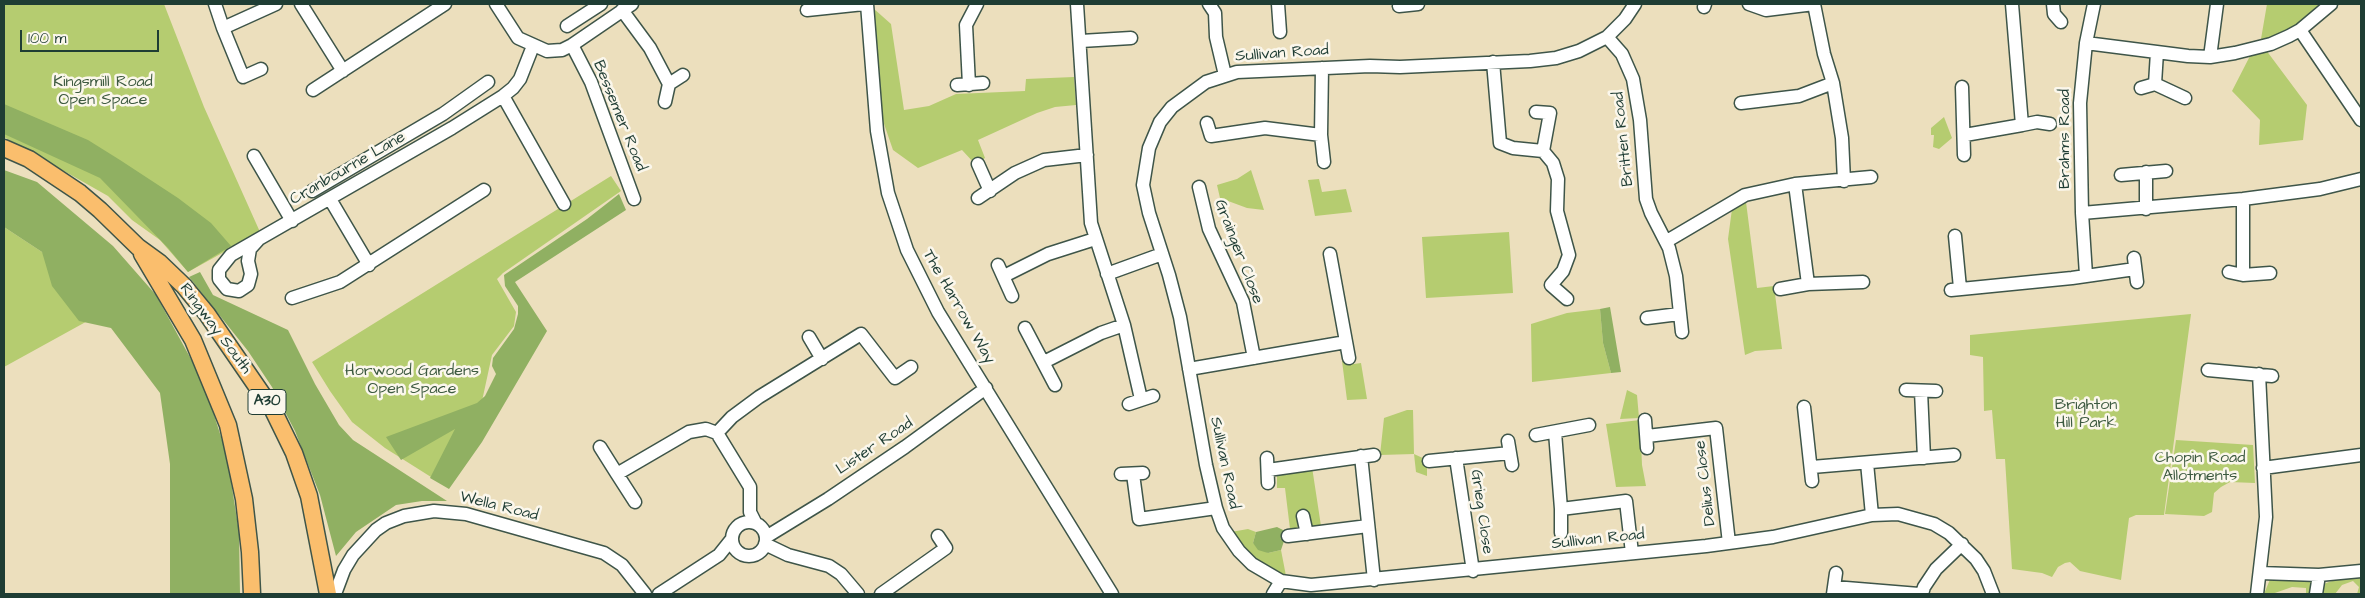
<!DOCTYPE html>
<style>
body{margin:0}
#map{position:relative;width:2365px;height:598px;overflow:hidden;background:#ecdfbd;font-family:"Architects Daughter",sans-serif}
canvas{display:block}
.frame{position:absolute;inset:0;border:5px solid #1f3d34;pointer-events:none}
.scale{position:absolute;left:20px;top:30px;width:139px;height:22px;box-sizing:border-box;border:2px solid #1f3d34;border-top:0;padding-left:6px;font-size:15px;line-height:18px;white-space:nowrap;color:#1f3d34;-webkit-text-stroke:4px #fbf7ec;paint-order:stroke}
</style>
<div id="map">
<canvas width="2365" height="598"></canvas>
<div class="frame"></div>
<div class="scale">100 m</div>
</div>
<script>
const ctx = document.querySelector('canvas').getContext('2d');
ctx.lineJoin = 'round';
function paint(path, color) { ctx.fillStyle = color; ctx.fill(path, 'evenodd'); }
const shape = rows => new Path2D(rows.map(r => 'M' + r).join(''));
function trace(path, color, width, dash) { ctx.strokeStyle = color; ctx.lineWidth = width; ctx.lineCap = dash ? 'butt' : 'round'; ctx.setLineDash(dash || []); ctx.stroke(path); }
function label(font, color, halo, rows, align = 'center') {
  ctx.font = font + ' "Architects Daughter",sans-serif'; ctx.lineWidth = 5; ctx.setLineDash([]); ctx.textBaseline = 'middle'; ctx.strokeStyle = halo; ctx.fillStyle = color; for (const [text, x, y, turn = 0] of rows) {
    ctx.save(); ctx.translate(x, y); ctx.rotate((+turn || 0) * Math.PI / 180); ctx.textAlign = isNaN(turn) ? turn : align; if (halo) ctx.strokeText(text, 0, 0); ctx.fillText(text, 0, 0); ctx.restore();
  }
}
paint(shape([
 [4,4,164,4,204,107,260,232,188,272,160,240,132,220,108,196,4,137],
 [2267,4,2325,4,2297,27,2274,37,2261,39],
 [873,8,891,24,904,110,929,106,956,94,1025,91,1026,79,1074,77,1076,105,1055,107,1037,113,978,140,985,158,975,164,962,150,918,168,893,150,882,118],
 [2266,50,2307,105,2303,140,2259,145,2260,120,2232,91,2250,56],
 [1944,117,1952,138,1939,149,1933,147,1934,135,1931,135,1931,128],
 [1251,170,1264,210,1247,208,1220,198,1217,185,1237,179],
 [611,176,621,191,503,273,497,279,516,312,514,326,492,355,482,401,431,477,385,448,352,422,330,391,312,362],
 [1319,179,1322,192,1346,189,1352,212,1315,216,1308,180],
 [1746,202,1757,288,1774,286,1782,349,1755,351,1745,355,1728,239,1732,209],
 [4,227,42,252,102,313,4,367],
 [1509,232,1513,293,1426,298,1422,237],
 [1600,309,1603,343,1611,373,1532,382,1531,324,1567,313],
 [2191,314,2164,515,2136,515,2129,518,2121,580,2080,571,2070,562,2065,563,2058,567,2052,577,2042,573,2012,569,2005,459,1996,459,1992,410,1984,411,1983,357,1970,355,1970,335],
 [1349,358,1354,364,1361,363,1367,399,1347,400,1342,361],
 [1627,390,1637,395,1639,418,1620,419],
 [1407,410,1413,410,1414,454,1427,460,1427,476,1416,472,1414,454,1380,455,1384,418],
 [1640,420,1642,465,1646,486,1616,487,1606,424],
 [2176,440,2253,445,2255,483,2230,482,2221,487,2214,493,2212,512,2204,516,2165,514],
 [1312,467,1321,526,1310,528,1309,512,1300,512,1299,525,1296,529,1290,529,1285,488,1277,488,1277,474],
 [1248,529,1256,532,1253,543,1268,553,1281,550,1286,576,1256,561,1231,532],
 [2361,576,2361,594,2357,594,2359,587,2353,581,2342,585,2335,594,2323,594,2324,584,2329,582,2346,577],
 [2271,577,2318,577,2314,594,2306,594,2306,588,2292,587,2272,594,2264,594]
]), '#b5cc70');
paint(shape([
 [4,104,88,140,120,160,178,198,211,223,231,246,188,272,168,248,100,178,4,134],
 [4,170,37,182,113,246,156,295,204,383,227,456,239,532,240,594,170,594,170,464,160,393,111,328,79,321,52,286,42,252,4,227],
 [619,194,626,210,515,282,547,331,482,442,449,489,430,478,455,429,401,460,386,437,477,403,485,396,496,374,492,366,493,358,514,329,518,314,518,306,505,286,504,275,587,219],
 [200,272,213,295,288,330,315,384,339,425,353,440,447,501,422,501,396,505,356,532,336,556,320,495,295,431,272,387,248,351,189,277],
 [1610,307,1621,372,1611,373,1603,343,1600,309],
 [1277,527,1287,532,1281,550,1268,553,1258,550,1253,543,1256,532]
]), '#90b062');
const minor = shape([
 [215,4,223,28,243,77,261,69],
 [301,4,343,71],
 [496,4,518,38,547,51,562,50,572,45,632,4],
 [867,4,877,131,888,193,907,250,938,312,1112,594],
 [1077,4,1091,223,1124,325,1141,399],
 [1209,4,1215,13,1216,37,1225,75],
 [1278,4,1280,32],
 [1635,4,1625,19,1607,37,1579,51,1556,58,1530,61,1400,67,1370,66,1237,72,1206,82,1172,107,1160,122,1149,148,1143,185,1149,213,1169,275,1180,317,1206,465,1216,508,1223,528,1239,551,1252,564,1281,581,1311,585,1706,546,1773,537,1872,515,1898,514,1934,524,1949,533,1976,559,1984,571,1993,594],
 [1749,4,1766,10,1814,4],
 [1814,4,1824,54,1833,83,1842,138,1844,181],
 [2053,4,2054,14,2061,22],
 [1399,6,1418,4],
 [1704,7,1705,4],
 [622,10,650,48,669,84],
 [807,10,864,4],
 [567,26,601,4],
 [223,28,276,4],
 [2300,30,2361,120],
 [1607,37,1622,54,1633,79,1640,120,1646,199,1651,213,1669,248,1676,276,1682,332],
 [1081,41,1131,38],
 [2086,43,2188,56,2210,57,2235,53,2271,44,2289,36,2300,30,2331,4],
 [572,45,591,82,634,199],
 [2210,57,2217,4],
 [1493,62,1500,143,1513,148,1543,151,1553,163,1558,179,1557,211,1569,255,1563,271,1551,285,1567,299],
 [2155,84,2157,52],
 [957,85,983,83],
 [969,85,966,25,977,4],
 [1962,87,1964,155],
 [2141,88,2155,84,2185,98],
 [313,90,445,4],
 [503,96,564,204],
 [665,102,669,84,683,75],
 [1741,103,1799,96,1833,83],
 [1536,112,1550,113,1543,151],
 [1207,123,1211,136,1265,128,1321,135,1322,68],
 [2022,125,2037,122,2050,124],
 [1321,135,1324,162],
 [1965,135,2022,125,2012,4],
 [254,156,292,221],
 [978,164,990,191],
 [2121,175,2166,171],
 [1795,184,1808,284,1863,282],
 [1199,187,1209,229,1243,302,1254,358],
 [312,191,443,114,488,82],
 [978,198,1015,173,1044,160,1087,155],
 [330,199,369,265],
 [2243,199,2243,275],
 [2146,209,2146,172],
 [2082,213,2243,199,2320,189,2361,179],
 [1955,236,1960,288],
 [259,239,250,249,248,261,251,274,248,285,239,291,227,289,219,279,219,270,231,255,452,128,503,96,513,88,520,79,533,46],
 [1667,241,1745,195,1795,184,1871,177],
 [1330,254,1349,358],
 [2134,258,2137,282],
 [998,265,1012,296],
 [2229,272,2243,275,2270,273],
 [1107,274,1162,254],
 [2086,275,2082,213,2080,103,2086,43,2094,4],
 [1004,276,1048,254,1095,239],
 [1780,289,1808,284],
 [1951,290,2072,278,2135,269],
 [292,298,340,282,484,190],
 [1647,318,1679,314],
 [1025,328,1055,385],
 [809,337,822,359],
 [1044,362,1101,333,1124,325],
 [1189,369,1346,342],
 [2208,370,2272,376],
 [1906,390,1936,391],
 [1921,391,1924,458],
 [1129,404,1153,396],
 [1804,407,1812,481],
 [1645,420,1647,448],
 [1555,432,1561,509,1626,501,1632,553],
 [717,433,732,417,759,397,861,334,895,378,911,367],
 [1536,435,1589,425],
 [1647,436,1716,428,1729,543],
 [1508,441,1512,465],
 [600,447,617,474,689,432,706,429,717,433,750,487,750,512,755,522],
 [1361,456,1374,580],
 [1267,458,1268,483],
 [1456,458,1473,571],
 [1429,461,1510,453],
 [1867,463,1872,515],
 [1812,467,1954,455],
 [2263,468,2361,455],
 [1268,470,1374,455],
 [617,474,635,502],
 [1121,474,1143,473],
 [1133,474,1139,519,1216,508],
 [1303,516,1307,534],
 '732 539a17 17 0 1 1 34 0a17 17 0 1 1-34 0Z',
 [1561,533,1561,509],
 [1288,536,1368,526],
 [766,537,828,499,905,447,986,388],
 [765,544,788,555,829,566,841,574,858,594],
 [2260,573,2319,575,2361,571],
 [1834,587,1919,594],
 [335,594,344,570,353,555,376,530,386,523,404,516,434,511,466,514,604,553,622,565,645,594],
 [659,594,719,555,731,540],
 [881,594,946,548,938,536],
 [1273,594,1281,581],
 [1833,594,1836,573],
 [1922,594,1924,587,1936,569,1962,544],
 [2257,594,2266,517,2259,374],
 [2316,594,2319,575]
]);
const major = shape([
 [4,148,29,159,80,193,100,210,138,247,160,263,184,286,207,314,273,410,294,453,309,496,328,594],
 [142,254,193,340,228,425,244,499,250,552,252,594]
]);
trace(minor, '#3e5549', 15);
trace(major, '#3e5549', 19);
trace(minor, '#fff', 12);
trace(major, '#fabe6d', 16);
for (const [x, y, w] of [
 [267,402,38]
]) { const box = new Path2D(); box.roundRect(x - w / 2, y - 12.5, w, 25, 4); ctx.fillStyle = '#fbf7ec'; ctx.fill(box); trace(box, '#1f3d34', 1); }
label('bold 15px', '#1f3d34', null, [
 ["A30",267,402]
]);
label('16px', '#1f3d34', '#fbf7ec', [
 ["Sullivan Road",1282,54,-4],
 ["Bessemer Road",619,116,68],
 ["Britten Road",1624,139,-96],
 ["Brahms Road",2066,139,-90],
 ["Cranbourne Lane",348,169,-30],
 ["Grainger Close",1238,252,69],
 ["The Harrow Way",958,307,60],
 ["Ringway South",215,329,53],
 ["Lister Road",875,447,-34],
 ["Sullivan Road",1224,463,78],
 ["Delius Close",1706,483,-97],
 ["Wella Road",499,507,14],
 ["Grieg Close",1481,512,82],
 ["Sullivan Road",1598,540,-6]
]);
label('16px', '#3d5a40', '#fbf7ec', [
 ["Kingsmill Road",103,83],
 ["Open Space",103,101],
 ["Horwood Gardens",412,372],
 ["Open Space",412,390],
 ["Brighton",2086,406],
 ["Hill Park",2086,424],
 ["Chopin Road",2200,459],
 ["Allotments",2200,477]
]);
</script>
